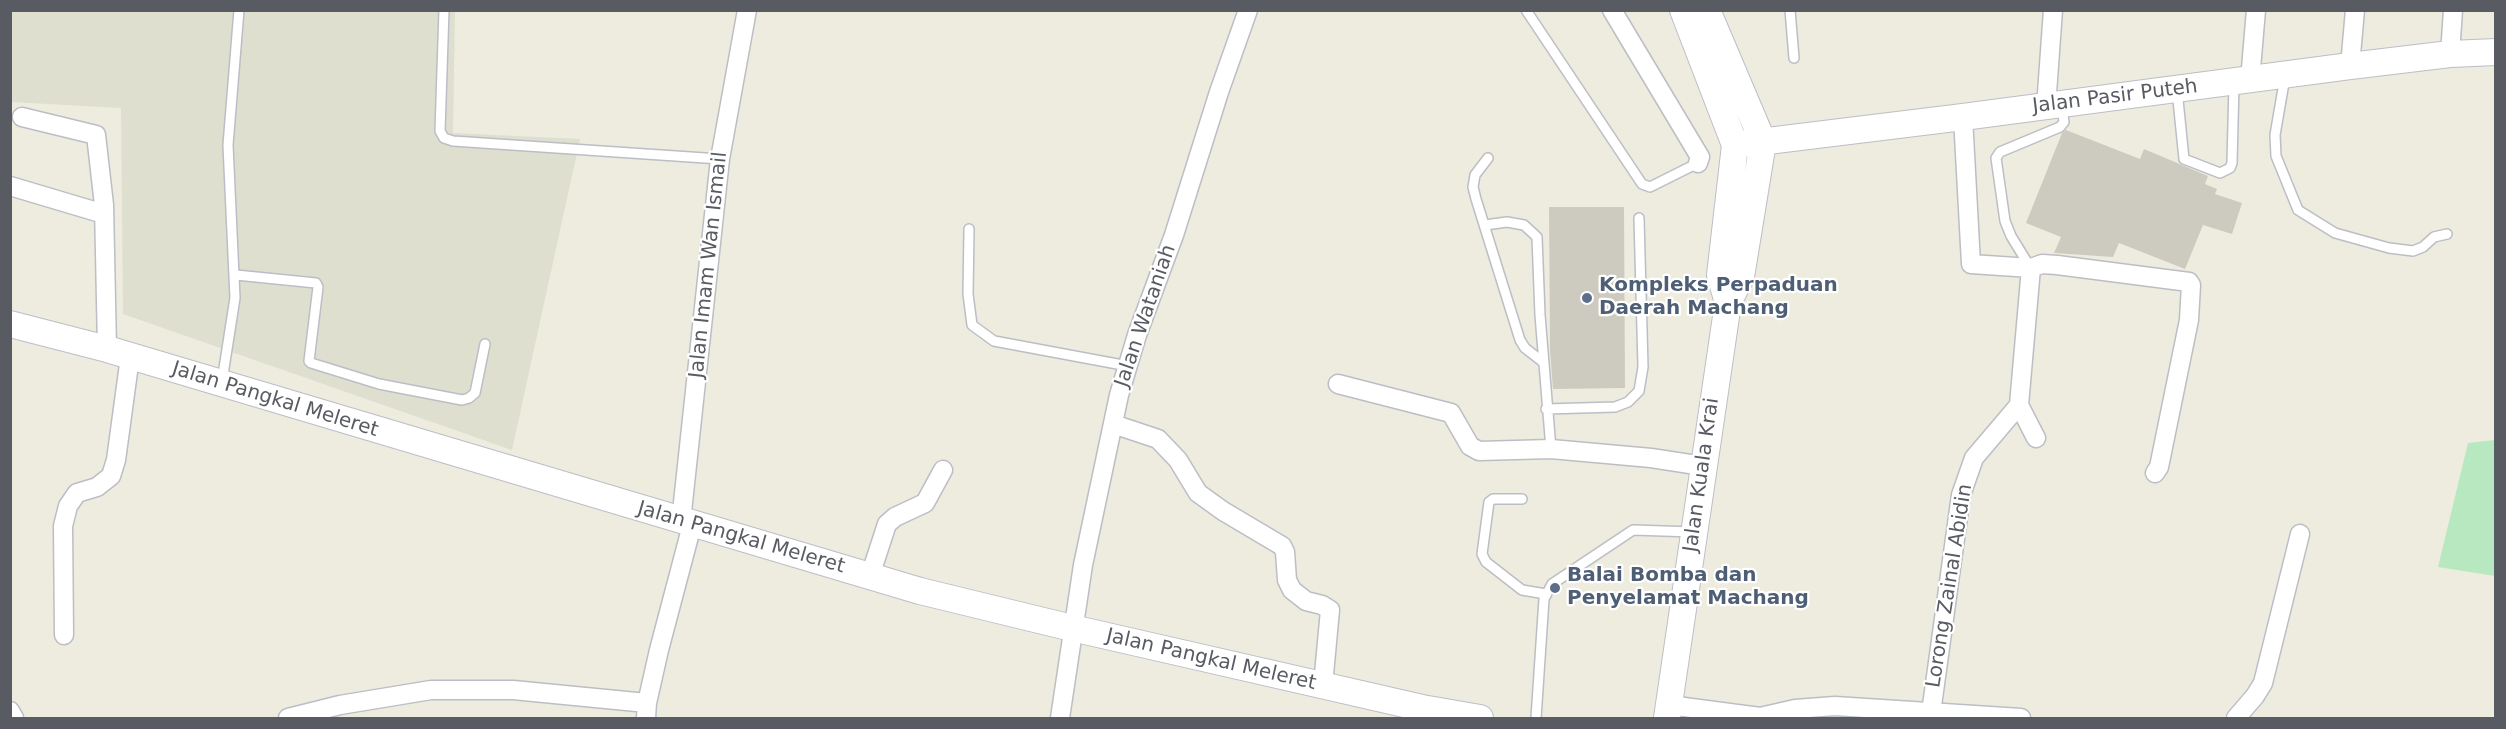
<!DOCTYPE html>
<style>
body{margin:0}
#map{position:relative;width:2506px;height:729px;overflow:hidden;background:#edecdf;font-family:"DejaVu Sans",sans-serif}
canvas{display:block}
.frame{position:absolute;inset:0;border:12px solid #585b62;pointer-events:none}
</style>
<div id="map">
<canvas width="2506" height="729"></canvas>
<div class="frame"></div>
</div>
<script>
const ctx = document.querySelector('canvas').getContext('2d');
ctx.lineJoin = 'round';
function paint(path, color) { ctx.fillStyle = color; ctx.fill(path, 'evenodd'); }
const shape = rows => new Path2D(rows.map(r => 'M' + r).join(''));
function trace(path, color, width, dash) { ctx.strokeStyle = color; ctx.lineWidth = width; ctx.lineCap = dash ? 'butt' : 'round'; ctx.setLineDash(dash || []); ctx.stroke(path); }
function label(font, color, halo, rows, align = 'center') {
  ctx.font = font + ' "DejaVu Sans",sans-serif'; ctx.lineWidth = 4.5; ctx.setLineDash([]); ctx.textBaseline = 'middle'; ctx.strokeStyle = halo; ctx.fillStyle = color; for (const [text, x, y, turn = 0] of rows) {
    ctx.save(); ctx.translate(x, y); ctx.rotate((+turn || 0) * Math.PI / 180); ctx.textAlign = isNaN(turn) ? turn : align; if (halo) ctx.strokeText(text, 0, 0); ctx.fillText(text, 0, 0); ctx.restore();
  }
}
paint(shape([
 [10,11,455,11,453,133,580,139,512,450,123,314,121,108,11,102]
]), '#dfdfcf');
paint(shape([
 [2495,440,2495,576,2438,567,2468,443]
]), '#b8e8c0');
paint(shape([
 [2066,130,2140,159,2144,149,2208,176,2205,184,2217,189,2215,194,2242,203,2232,234,2203,225,2185,269,2119,243,2113,257,2054,253,2061,237,2026,223,2062,133],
 [1549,207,1624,207,1625,388,1553,389,1550,350]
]), '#cdcbc0');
const lane = shape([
 [444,10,440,131,444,138,453,141,720,159],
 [1526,10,1642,184,1650,187,1698,163],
 [1790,10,1794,58],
 [2285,77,2275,135,2276,156,2298,210,2335,233,2389,248,2413,251,2423,247,2434,237,2447,234],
 [2177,90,2184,159,2220,173,2230,168,2232,163,2234,84],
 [1488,158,1475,175,1473,187,1476,199,1520,340,1525,348,1543,362],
 [1485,225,1507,222,1524,225,1537,237,1540,315,1551,449],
 [969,229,968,294,972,325,994,341,1128,366],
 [2030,267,2011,236,2005,221,1996,158,2000,152,2060,127,2064,122,2062,107],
 [236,275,316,283,318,287,309,361,311,363,379,384,462,400,469,398,475,393,485,344],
 [222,381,235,298,228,145,239,10],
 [1546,409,1615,407,1628,402,1639,391,1643,367,1639,218],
 [1522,499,1493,499,1489,502,1482,554,1486,562,1522,590,1546,594],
 [1536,718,1544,599,1552,584,1633,530,1693,532]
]);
const street = shape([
 [1612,10,1700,157,1698,163],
 [2450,54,2453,10],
 [2350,66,2355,10],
 [2250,80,2256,10],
 [2046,107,2053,10],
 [22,117,96,135,104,205,107,349],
 [1963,117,1971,264,2031,268,2042,264,2057,265,2189,282,2191,285,2189,320,2159,467,2155,473],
 [10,186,104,214],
 [2031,268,2019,405,2036,438],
 [1338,384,1451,413,1470,446,1479,451,1551,449,1651,458,1703,466],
 [1113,424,1158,439,1178,460,1198,493,1223,511,1282,546,1285,552,1287,580,1292,590,1306,601,1322,605,1330,610,1323,685],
 [681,521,720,159,747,10],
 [870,576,887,524,895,517,925,503,943,470],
 [64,635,63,526,68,506,77,493,97,487,111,476,116,460,130,357],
 [1669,705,1760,717,1795,709,1835,706,2021,718],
 [10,711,14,718],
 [1931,713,1961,495,1974,458,2019,405],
 [288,718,340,705,431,690,513,690,647,703],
 [646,718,647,703,659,650,692,525],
 [1060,718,1083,565,1119,395,1137,335,1174,235,1219,92,1248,10],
 [2236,718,2255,696,2263,683,2300,534]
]);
const secondary = shape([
 [1683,10,1735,145,1720,275,1728,303],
 [1707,10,1763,142],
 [1735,145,1963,117,2350,66,2450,54,2496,52],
 [10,324,107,349,920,591,1072,628,1422,708,1480,718],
 [1667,718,1728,303,1741,277,1763,142]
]);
trace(lane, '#bcbec5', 12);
trace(street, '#bcbec5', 21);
trace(secondary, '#bcbec7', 28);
trace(lane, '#fff', 9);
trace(street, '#fff', 18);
trace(secondary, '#fff', 26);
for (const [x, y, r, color] of [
 [1587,298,6,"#5c6f8a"],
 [1555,588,6,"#5c6f8a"]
]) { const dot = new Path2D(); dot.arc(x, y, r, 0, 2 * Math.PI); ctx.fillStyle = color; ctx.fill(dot); trace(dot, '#fff', 2); }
label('20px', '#585b62', '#fff', [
 ["Jalan Pasir Puteh",2115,97,-7],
 ["Jalan Imam Wan Ismail",709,265,-84],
 ["Jalan Wataniah",1146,316,-71],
 ["Jalan Pangkal Meleret",275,400,17],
 ["Jalan Kuala Krai",1702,475,-82],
 ["Jalan Pangkal Meleret",741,538,16],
 ["Lorong Zainal Abidin",1950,586,-81],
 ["Jalan Pangkal Meleret",1211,660,13]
]);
label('bold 20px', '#4e5e75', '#fff', [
 ["Kompleks Perpaduan",1599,286],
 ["Daerah Machang",1599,309],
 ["Balai Bomba dan",1567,576],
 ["Penyelamat Machang",1567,599]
], 'left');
</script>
